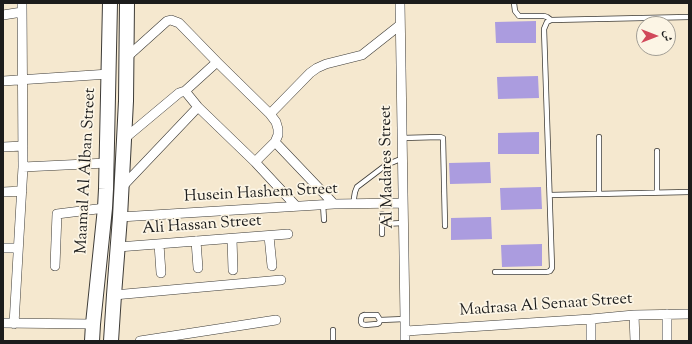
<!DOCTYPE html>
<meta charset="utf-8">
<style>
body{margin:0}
#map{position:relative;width:692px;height:344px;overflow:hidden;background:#f5e8cf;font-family:"Sorts Mill Goudy",Amiri,serif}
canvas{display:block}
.frame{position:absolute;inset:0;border:4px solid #1c1c1c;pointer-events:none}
.north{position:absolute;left:636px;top:16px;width:40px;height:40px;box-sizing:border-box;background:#fcf5e5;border:1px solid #a29e95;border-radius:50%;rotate:90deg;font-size:11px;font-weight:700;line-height:16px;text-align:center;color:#1c1c1c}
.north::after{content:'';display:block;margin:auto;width:14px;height:18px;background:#d1495b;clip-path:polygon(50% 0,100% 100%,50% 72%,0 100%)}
</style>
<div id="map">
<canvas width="692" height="344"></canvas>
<div class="frame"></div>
<div class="north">ش</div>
</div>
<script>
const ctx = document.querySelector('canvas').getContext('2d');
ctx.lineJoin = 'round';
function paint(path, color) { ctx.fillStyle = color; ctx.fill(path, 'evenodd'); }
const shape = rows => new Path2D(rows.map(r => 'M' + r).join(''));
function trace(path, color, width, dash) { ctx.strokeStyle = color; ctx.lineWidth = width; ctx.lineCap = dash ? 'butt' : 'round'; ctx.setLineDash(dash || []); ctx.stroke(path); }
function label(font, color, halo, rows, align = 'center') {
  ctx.font = font + ' "Sorts Mill Goudy",serif'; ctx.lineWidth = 3.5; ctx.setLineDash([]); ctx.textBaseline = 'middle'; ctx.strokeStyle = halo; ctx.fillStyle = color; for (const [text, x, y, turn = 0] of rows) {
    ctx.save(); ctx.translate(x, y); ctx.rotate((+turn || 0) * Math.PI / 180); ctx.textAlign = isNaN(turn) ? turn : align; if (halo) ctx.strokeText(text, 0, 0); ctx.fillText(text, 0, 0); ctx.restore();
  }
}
paint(shape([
 [536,21,536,43,496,43,495,22],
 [538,76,539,98,498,99,497,77],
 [539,132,539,154,498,154,498,133],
 [490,162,491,183,450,184,449,163],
 [541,187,542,209,501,210,500,188],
 [491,217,492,239,451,240,451,218],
 [542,244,542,266,502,267,501,245]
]), '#ab9cdf');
const lane = shape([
 [514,3,515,11,519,16,544,16,547,17,551,20],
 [599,137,599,194],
 [402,138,440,137,443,138,445,226],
 [657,151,657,192],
 [550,195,689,192],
 [323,204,324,220],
 [354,204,354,198,355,192,357,187,386,165,403,158],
 [382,214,382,234],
 [382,224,404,223],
 [495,272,547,272,550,271,552,268,544,29,547,22,551,20,689,17],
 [364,315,377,315,380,320,379,323,377,324,365,325,362,324,361,322,361,319,362,316,364,315],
 [380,320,405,319],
 [333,330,333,341]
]);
const street = shape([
 [400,3,405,319,405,341],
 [3,15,22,12],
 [127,57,167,21,171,20,179,23,217,62,270,114,276,122,278,129,278,135,275,142,255,162],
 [3,81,109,74],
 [185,91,198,107,255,162,296,206],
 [270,114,310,73,317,68,326,64,362,55,400,25],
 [124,139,179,93,185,91,217,62],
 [275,142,334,204],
 [3,147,23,146],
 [23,167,107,163],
 [122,187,198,107],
 [3,192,22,191],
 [120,217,334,204,403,203],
 [269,236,272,266],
 [232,239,233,270],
 [196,241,198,268],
 [159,244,161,273],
 [118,247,288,234],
 [3,248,18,248],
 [55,266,57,214,105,208],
 [114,295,281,280],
 [667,314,667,341],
 [634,315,635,341],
 [591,319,591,341],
 [3,323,93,324],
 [14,324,23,167,22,3],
 [406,331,591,319,634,315,689,314],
 [140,341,276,320]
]);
const primary = shape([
 [92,341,93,324,105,208,106,189,110,3],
 [111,341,114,295,120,217,126,101,127,3]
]);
trace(lane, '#3d3b37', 6);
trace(street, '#3d3b37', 10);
trace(primary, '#3d3b37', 16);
trace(lane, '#fff', 4.5);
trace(street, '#fff', 9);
trace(primary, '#fff', 14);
label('16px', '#1c1c1c', '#fcf5e5', [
 ["Al Madares Street",388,167,-91],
 ["Maamal Al Alban Street",87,171,-87],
 ["Husein Hashem Street",261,194,-3],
 ["Ali Hassan Street",202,226,-4],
 ["Madrasa Al Senaat Street",546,306,-4]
]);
</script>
